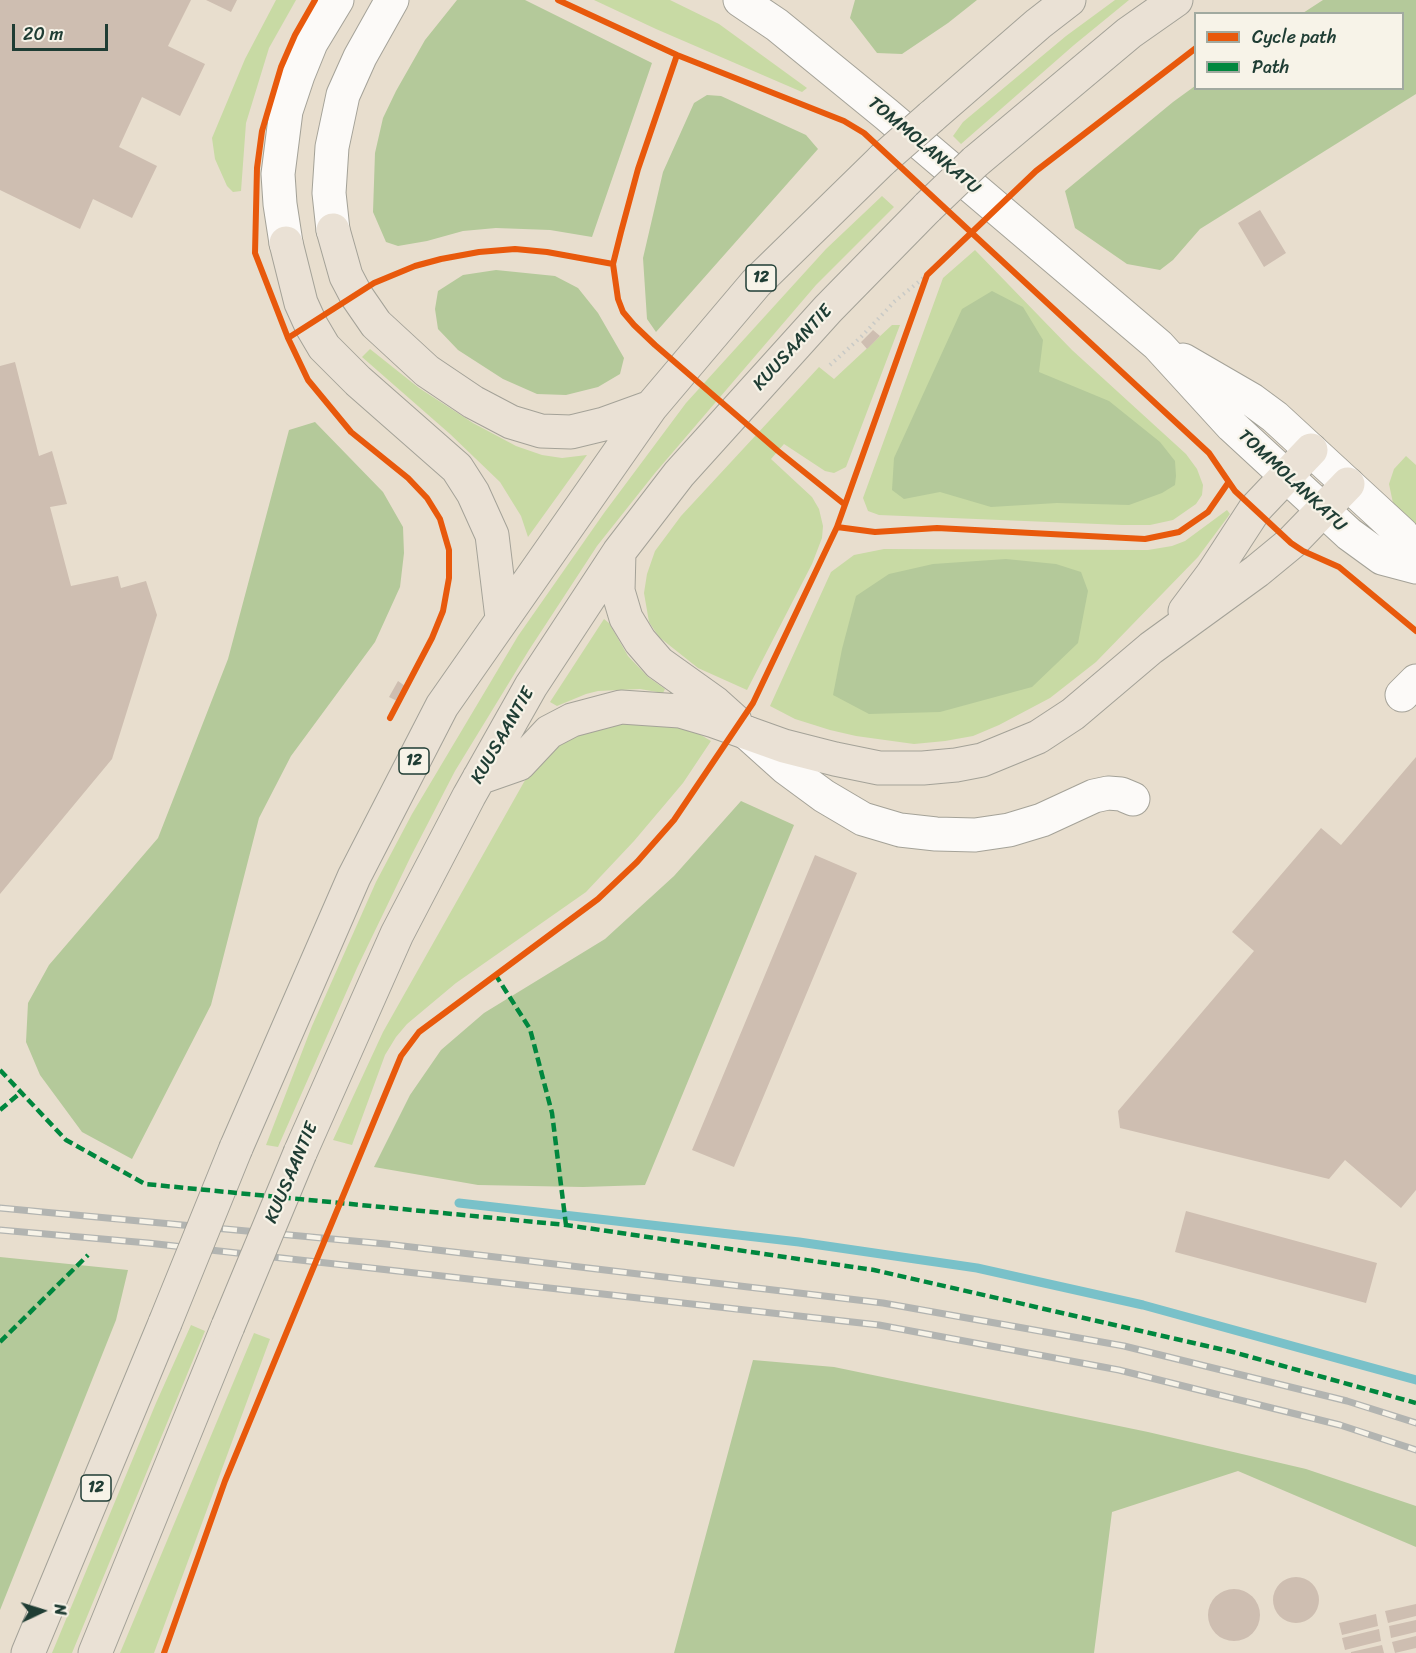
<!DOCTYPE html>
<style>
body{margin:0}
#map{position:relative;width:1416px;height:1653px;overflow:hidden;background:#e8dece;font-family:Sriracha,sans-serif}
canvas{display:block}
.legend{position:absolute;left:1194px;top:12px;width:210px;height:78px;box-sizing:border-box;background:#f7f3e8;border:2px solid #a1aaa0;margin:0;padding:8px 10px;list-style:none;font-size:18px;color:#1f3d34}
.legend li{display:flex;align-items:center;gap:12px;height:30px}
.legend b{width:30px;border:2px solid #a1aaa0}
.north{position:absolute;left:12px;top:1581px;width:60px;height:60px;-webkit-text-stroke:4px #f7f3e8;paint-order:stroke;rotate:86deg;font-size:16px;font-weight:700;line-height:24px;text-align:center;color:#1f3d34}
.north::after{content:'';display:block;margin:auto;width:21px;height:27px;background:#1f3d34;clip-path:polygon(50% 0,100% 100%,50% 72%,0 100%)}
.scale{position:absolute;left:12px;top:24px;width:96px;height:27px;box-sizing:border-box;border:3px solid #1f3d34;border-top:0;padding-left:8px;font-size:18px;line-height:21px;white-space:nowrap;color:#1f3d34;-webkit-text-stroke:4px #f7f3e8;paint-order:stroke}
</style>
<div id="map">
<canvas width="1416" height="1653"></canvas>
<ul class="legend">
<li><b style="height:8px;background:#e8590c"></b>Cycle path</li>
<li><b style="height:8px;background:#00873e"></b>Path</li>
</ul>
<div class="north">N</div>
<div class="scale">20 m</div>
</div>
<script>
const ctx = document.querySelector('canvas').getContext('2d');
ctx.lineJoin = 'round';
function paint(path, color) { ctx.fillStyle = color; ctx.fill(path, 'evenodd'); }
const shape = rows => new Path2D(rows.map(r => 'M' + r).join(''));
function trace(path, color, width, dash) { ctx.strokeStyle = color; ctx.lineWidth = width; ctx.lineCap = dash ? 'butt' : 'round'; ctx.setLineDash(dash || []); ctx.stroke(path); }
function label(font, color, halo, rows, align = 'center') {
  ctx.font = font + ' Sriracha,sans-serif'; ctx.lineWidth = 4.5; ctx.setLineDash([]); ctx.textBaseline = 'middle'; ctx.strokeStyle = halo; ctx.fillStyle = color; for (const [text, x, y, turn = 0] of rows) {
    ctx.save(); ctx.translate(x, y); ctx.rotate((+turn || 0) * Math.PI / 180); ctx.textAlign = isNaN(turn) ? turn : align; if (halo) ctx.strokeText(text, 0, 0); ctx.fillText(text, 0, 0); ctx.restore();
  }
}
paint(shape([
 [276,0,296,0,269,48,246,123,241,191,233,192,227,186,215,159,212,138,245,59],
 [594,0,670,0,719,24,807,88,802,92,656,29],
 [1115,0,1129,0,1074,45,961,144,953,136,963,122,1066,36],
 [882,196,894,207,816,285,655,473,597,546,529,650,455,771,411,856,357,968,278,1147,266,1145,312,1026,376,882,412,814,518,636,604,513,686,403,826,249],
 [975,250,1072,350,1186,454,1197,469,1203,485,1202,495,1196,504,1173,520,1150,525,1122,525,879,515,868,511,863,498,943,278],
 [892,325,900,325,846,467,834,473,825,471,784,444,771,459,812,497,819,509,823,526,822,538,812,564,747,690,698,668,659,637,649,622,644,593,647,574,655,551,681,516,819,367,834,379],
 [370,349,419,388,473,423,516,446,542,455,562,458,587,455,528,537,521,516,500,482,450,434,362,357],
 [1406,456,1416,465,1416,525,1393,503,1389,484,1394,469],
 [1227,510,1230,514,1198,557,1096,662,1050,698,999,725,973,736,945,741,914,744,856,736,830,730,795,719,770,706,831,572,854,555,884,549,1148,550,1172,546,1185,541],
 [604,619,609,623,628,656,648,677,665,689,663,693,640,689,598,691,586,694,557,706,550,702],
 [630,720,689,728,711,741,683,783,634,841,586,892,456,983,407,1024,396,1037,385,1055,352,1145,333,1140,383,1032,524,782,541,758,554,748,584,730],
 [191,1325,205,1331,72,1653,52,1653,156,1403],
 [254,1333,270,1339,154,1653,120,1653]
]), '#c8daa4');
paint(shape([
 [457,0,525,0,652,63,592,237,550,230,496,228,463,231,427,241,398,246,386,242,373,212,375,153,383,118,396,91,425,40],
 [855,0,977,0,948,23,902,54,877,53,850,18],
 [1323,0,1416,0,1416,94,1200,229,1173,260,1160,270,1127,264,1075,228,1065,191,1173,102,1195,86,1196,88,1402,88,1402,14,1303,13],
 [707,95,721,96,806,135,818,149,656,332,647,319,643,258,663,172,694,103],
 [496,270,555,276,578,288,598,313,624,358,620,374,598,387,566,395,537,394,503,379,458,350,438,329,435,309,438,291,463,275],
 [992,291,1023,307,1043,340,1039,372,1109,401,1160,442,1175,461,1176,476,1175,485,1162,493,1129,505,1057,503,991,507,940,492,904,499,892,490,894,458,962,309],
 [315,422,383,492,403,527,404,553,400,587,375,642,291,756,259,818,211,1005,132,1159,82,1132,40,1075,26,1042,28,1003,49,965,158,838,228,659,289,430],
 [1006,559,1056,564,1081,572,1088,591,1078,643,1032,687,940,712,869,714,833,695,842,649,856,596,889,574,933,564],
 [741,801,794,825,645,1185,583,1187,478,1185,374,1167,410,1095,441,1050,484,1013,605,939,674,876],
 [0,1257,128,1270,116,1320,0,1610],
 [753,1360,834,1367,1148,1432,1306,1469,1416,1506,1416,1547,1238,1471,1112,1512,1094,1653,674,1653]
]), '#b4c99a');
trace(shape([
 [459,1203,799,1242,977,1268,1143,1305,1416,1380]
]), '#79c1c9', 9);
paint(shape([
 [0,0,191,0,168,46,205,64,180,116,142,97,119,147,157,166,132,218,93,199,80,229,0,190],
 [206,0,237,0,231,12],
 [1260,210,1286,253,1264,267,1238,223],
 [873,330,880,336,867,349,861,342],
 [15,362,39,456,52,451,67,504,50,507,71,586,118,576,121,588,146,581,157,615,112,759,0,894,0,366],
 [398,681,405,686,397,701,389,697],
 [1416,757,1416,1190,1401,1208,1345,1160,1329,1179,1120,1128,1118,1111,1254,951,1232,932,1321,828,1341,845],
 [815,855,857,873,734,1167,692,1150],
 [1186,1211,1377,1263,1366,1303,1175,1252],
 '1273 1600a23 23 0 1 1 46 0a23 23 0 1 1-46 0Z',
 '1208 1615a26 26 0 1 1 52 0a26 26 0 1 1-52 0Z',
 [1416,1604,1416,1616,1388,1623,1385,1611],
 [1376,1614,1378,1626,1342,1635,1339,1623],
 [1416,1620,1416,1632,1391,1638,1389,1626],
 [1379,1629,1381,1641,1345,1650,1342,1638],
 [1416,1636,1416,1648,1395,1653,1392,1642],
 [1382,1645,1384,1653,1351,1653,1351,1652]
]), '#cebeb1');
const minor = shape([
 [740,0,777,25,886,114,1158,345,1232,426,1349,534,1382,558,1416,567],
 [333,230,329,193,332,147,343,95,360,57,392,0],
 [286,243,280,204,278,174,286,111,298,75,311,43,337,0],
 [1183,360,1252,400,1275,417,1402,534,1416,562],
 [1402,695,1416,681],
 [747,733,786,768,824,796,863,819,900,830,936,834,975,835,1009,830,1042,820,1094,796,1108,793,1121,794,1133,799]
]);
const major = shape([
 [931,117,1038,24,1069,0],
 [975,162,1129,33,1176,0],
 [333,230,346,276,356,295,376,324,427,371,473,402,511,422,541,431,571,432,604,424,651,407],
 [286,243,301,303,311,325,324,347,358,381,457,468,473,493,492,535,502,618],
 [619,552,618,591,626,618,640,641,659,663,715,703,735,721],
 [1185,611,1212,575,1255,509,1311,450],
 [479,778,519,764,549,732,572,720,621,707,680,711,714,721,784,746,835,759,879,768,923,768,956,765,982,760,1038,737,1073,714,1151,648,1257,571,1291,543,1348,484],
 [236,1148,354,877,442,706,651,407,756,283,883,159],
 [300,1153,397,934,469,796,531,686,619,552,679,474,828,309,928,207],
 [28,1653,165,1323],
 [95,1653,228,1326]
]);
trace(minor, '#a4a298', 35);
trace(major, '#a4a298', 35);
trace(shape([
 [830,365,861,337,895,301,927,275],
 [311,384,351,432,408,478,427,498,440,519,449,550,449,578,443,611,432,638,390,718]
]), '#c9cac6', 4, [1.5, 4.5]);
trace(minor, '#fcfaf8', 33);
trace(major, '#eae1d5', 33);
const rail = shape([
 [0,1208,386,1244,883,1303,1124,1346,1347,1401,1416,1423],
 [0,1230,148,1243,879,1325,1119,1370,1340,1425,1416,1450]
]);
trace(rail, '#b2b4b1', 7);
trace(rail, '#f7f3e8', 4.5, [14]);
const majorBridge = shape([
 [883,159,931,117],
 [928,207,975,162],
 [165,1323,236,1148],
 [228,1326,300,1153]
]);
trace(majorBridge, '#a4a298', 35, []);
trace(majorBridge, '#eae1d5', 33);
trace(shape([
 [495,974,530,1029,552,1113,566,1225],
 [0,1070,66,1140,145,1184,566,1225,874,1270,1233,1352,1416,1403],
 [0,1110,20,1093],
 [0,1342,88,1255]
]), '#00873e', 4.5, [9, 4.5]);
trace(shape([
 [315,0,295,35,281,67,262,131,257,168,255,253,288,338,308,380,351,432,408,478,427,498,440,519,449,550,449,578,443,611,432,638,390,718],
 [558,0,677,55,844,121,864,133,1209,453,1235,491,1291,543,1303,551,1339,567,1416,631],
 [677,55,638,169,621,232,613,264,618,299,623,312,634,325,655,345,778,451,844,504],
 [288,338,374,283,415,266,441,259,479,252,515,249,547,252,613,264],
 [837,527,875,532,937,528,1145,539,1179,532,1208,512,1228,483],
 [164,1653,225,1481,401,1056,419,1032,598,899,637,862,674,820,753,703,837,527,927,275,1036,171,1196,48]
]), '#e8590c', 6);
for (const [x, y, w] of [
 [761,278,30],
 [414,761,30],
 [96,1488,30]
]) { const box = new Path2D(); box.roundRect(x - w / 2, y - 13, w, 26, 4.5); ctx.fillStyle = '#f7f3e8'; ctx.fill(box); trace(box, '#1f3d34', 1.5); }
label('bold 16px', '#1f3d34', null, [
 ["12",761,278],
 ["12",414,761],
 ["12",96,1488]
]);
label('18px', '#1f3d34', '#f7f3e8', [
 ["TOMMOLANKATU",924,146,40],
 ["KUUSAANTIE",793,348,-48],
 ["TOMMOLANKATU",1292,481,43],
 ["KUUSAANTIE",503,736,-60],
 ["KUUSAANTIE",292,1173,-67]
]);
</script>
